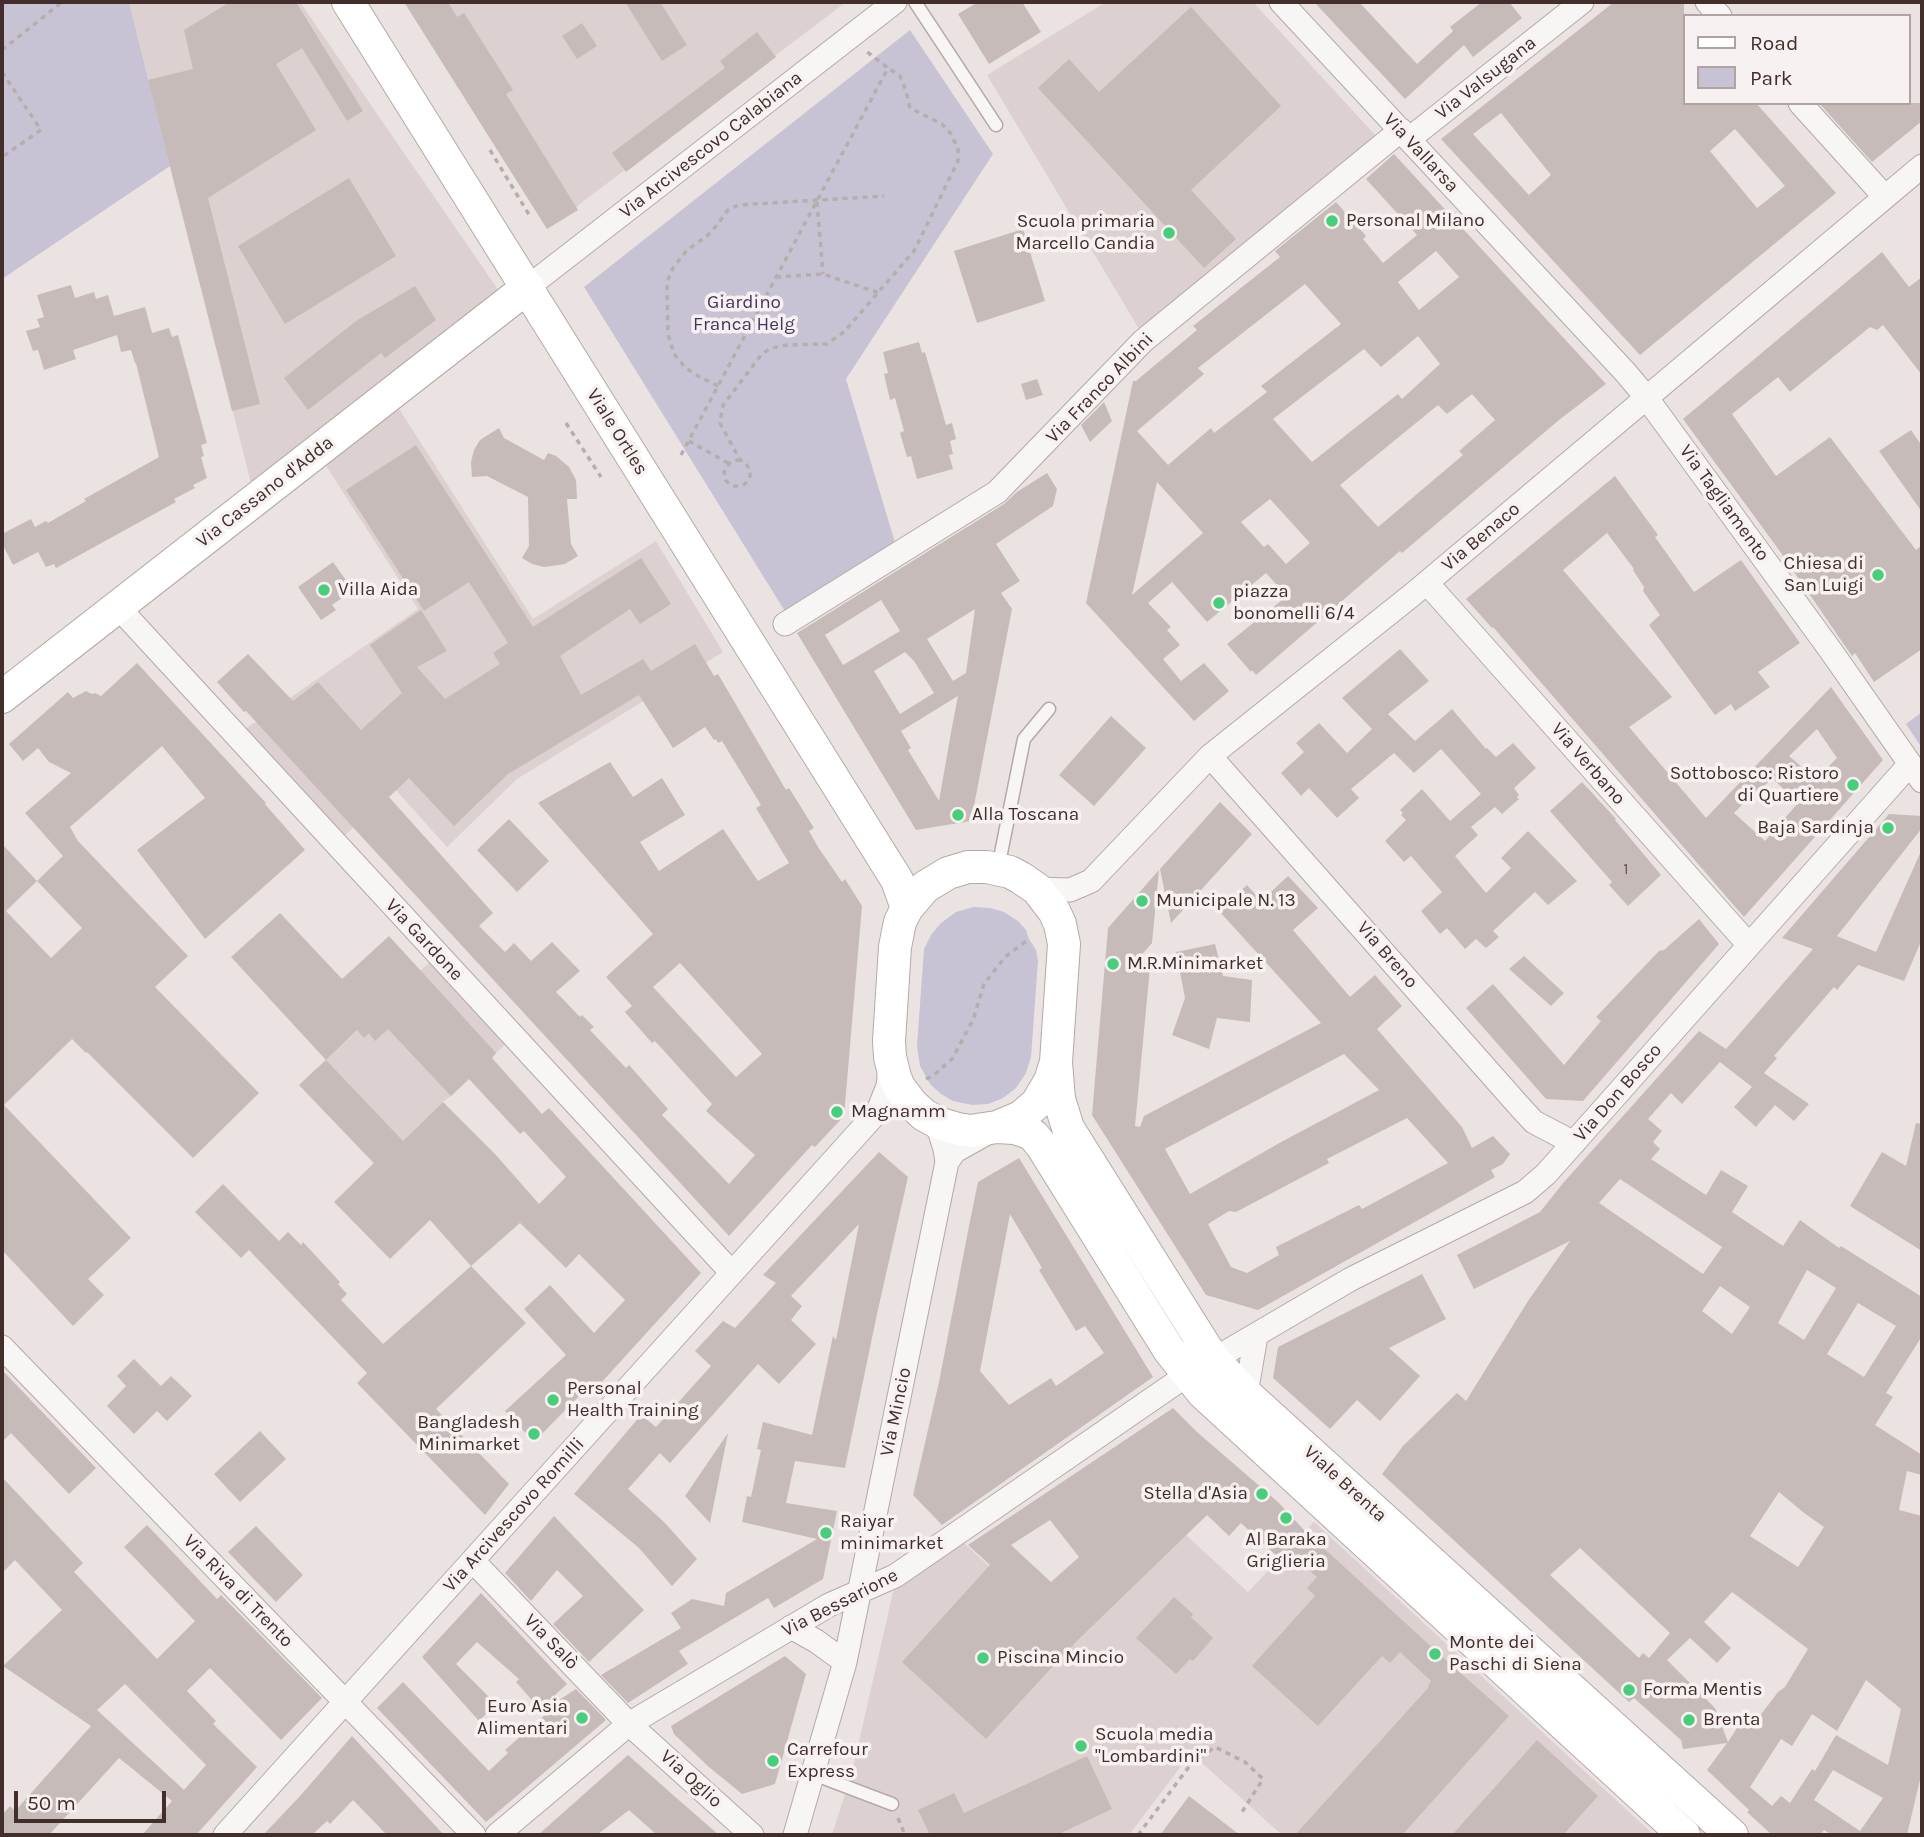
<!DOCTYPE html>
<meta charset="utf-8">
<style>
body{margin:0}
#map{position:relative;width:1924px;height:1837px;overflow:hidden;background:#eae3e2;font-family:Karla,sans-serif}
canvas{display:block}
.frame{position:absolute;inset:0;border:4px solid #422e2a;pointer-events:none}
.legend{position:absolute;left:1683px;top:14px;width:228px;height:91px;box-sizing:border-box;background:#f7f2f1;border:2px solid #afa4a1;margin:0;padding:9px 12px;list-style:none;font-size:21px;color:#422e2a}
.legend li{display:flex;align-items:center;gap:14px;height:35px}
.legend b{width:35px;border:2px solid #afa4a1}
.scale{position:absolute;left:14px;top:1791px;width:152px;height:32px;box-sizing:border-box;border:4px solid #422e2a;border-top:0;padding-left:9px;font-size:21px;line-height:24px;white-space:nowrap;color:#422e2a;-webkit-text-stroke:5px #f7f2f1;paint-order:stroke}
</style>
<div id="map">
<canvas width="1924" height="1837"></canvas>
<div class="frame"></div>
<ul class="legend">
<li><b style="height:9px;background:#fff"></b>Road</li>
<li><b style="height:19px;background:#c8c3d4"></b>Park</li>
</ul>
<div class="scale">50 m</div>
</div>
<script>
const ctx = document.querySelector('canvas').getContext('2d');
ctx.lineJoin = 'round';
function paint(path, color) { ctx.fillStyle = color; ctx.fill(path, 'evenodd'); }
const shape = rows => new Path2D(rows.map(r => 'M' + r).join(''));
function trace(path, color, width, dash) { ctx.strokeStyle = color; ctx.lineWidth = width; ctx.lineCap = dash ? 'butt' : 'round'; ctx.setLineDash(dash || []); ctx.stroke(path); }
function label(font, color, halo, rows, align = 'center') {
  ctx.font = font + ' Karla,sans-serif'; ctx.lineWidth = 7; ctx.setLineDash([]); ctx.textBaseline = 'middle'; ctx.strokeStyle = halo; ctx.fillStyle = color; for (const [text, x, y, turn = 0] of rows) {
    ctx.save(); ctx.translate(x, y); ctx.rotate((+turn || 0) * Math.PI / 180); ctx.textAlign = isNaN(turn) ? turn : align; if (halo) ctx.strokeText(text, 0, 0); ctx.fillText(text, 0, 0); ctx.restore();
  }
}
paint(shape([
 [129,2,300,2,499,291,252,487],
 [406,2,846,2,547,229],
 [1106,2,1253,2,1376,136,1139,329,987,75],
 [398,407,533,619,656,541,723,652,517,779,447,847,394,788,338,842,238,734,418,609,325,464],
 [435,957,511,1039,451,1096,443,1102,377,1167,299,1085],
 [1314,1522,1654,1835,1282,1835,1191,1753,1129,1835,832,1835,852,1772,893,1592,963,1542,1074,1645,1186,1535,1248,1592]
]), '#dcd1d0');
paint(shape([
 [2,2,129,2,170,166,2,279],
 [910,30,993,154,846,379,896,546,786,613,584,287],
 [1922,712,1922,748,1906,724],
 [974,907,990,908,1004,912,1018,921,1026,930,1029,939,1036,950,1038,961,1031,1057,1026,1073,1016,1088,1003,1098,988,1104,972,1105,953,1101,941,1094,930,1084,920,1066,917,1046,924,949,931,935,941,923,956,912]
]), '#c8c3d4');
paint(shape([
 [230,2,296,2,363,111,347,121,302,48,276,64,316,130,208,198,260,404,232,411,148,80,193,69,184,30],
 [404,2,448,2,457,17,464,13,513,90,506,94,578,210,547,229],
 [625,2,660,2,687,45,662,61],
 [978,2,1022,2,1041,32,989,64,958,14],
 [1314,2,1359,2,1417,64,1453,31,1450,27,1482,2,1509,2,1522,18,1473,57,1464,45,1405,99],
 [1614,2,1684,2,1684,103,1756,103,1836,193,1640,355,1441,139],
 [1501,113,1551,175,1529,195,1473,134],
 [1735,129,1785,186,1757,208,1710,151],
 [1191,7,1281,106,1191,190,1236,239,1204,268,1038,88,1069,59,1099,92],
 [582,23,597,46,577,59,562,36],
 [757,32,776,57,626,172,612,153,725,68,720,61],
 [1819,103,1922,103,1922,121,1872,162],
 [1394,154,1606,384,1559,420,1402,553,1400,551,1256,675,1252,670,1251,672,1227,644,1287,596,1266,573,1207,622,1172,582,1148,603,1171,627,1167,630,1180,645,1163,659,1181,681,1204,663,1229,691,1194,721,1086,603,1133,381,1136,381,1197,330,1193,326,1280,257,1275,251,1336,202,1366,236,1363,239,1383,263,1417,235,1366,179],
 [1436,251,1459,277,1419,310,1398,282],
 [1305,284,1341,324,1261,386,1267,392,1214,433,1211,428,1168,465,1137,431,1204,374,1198,368],
 [1418,336,1440,364,1402,399,1398,394,1312,462,1273,419,1364,349,1381,367],
 [1472,394,1495,420,1459,451,1463,455,1378,527,1340,485,1438,405,1447,414],
 [1157,482,1203,533,1132,595],
 [1270,499,1310,543,1286,564,1268,544,1264,547,1241,522],
 [349,178,396,256,285,324,238,246],
 [1023,229,1045,301,977,323,954,251],
 [1882,252,1909,287,1922,277,1922,375,1883,325,1877,330,1870,327,1790,392,1778,377,1732,414,1776,476,1830,437,1916,550,1922,545,1922,649,1874,682,1855,653,1852,656,1779,550,1683,419],
 [71,285,75,298,94,292,96,299,108,295,114,316,145,307,152,333,169,328,172,337,178,335,207,443,201,445,204,456,201,457,207,478,193,485,195,488,174,499,176,502,56,568,54,564,46,567,38,552,13,565,2,543,2,534,31,519,35,527,46,521,48,523,86,501,84,499,159,457,136,363,135,363,131,350,121,352,117,335,73,350,76,359,44,370,38,350,33,351,26,331,40,327,37,319,44,317,37,295],
 [415,286,436,320,385,358,381,353,308,410,284,378,356,321],
 [919,342,922,353,925,352,946,425,952,423,956,439,950,441,953,454,949,455,953,469,917,479,911,456,907,457,900,433,904,431,895,398,890,400,884,374,888,373,883,352],
 [1037,379,1043,395,1026,400,1021,384],
 [1104,402,1112,421,1090,442,1081,425],
 [499,428,504,438,544,460,548,453,556,456,569,467,576,480,577,499,567,499,571,544,578,556,565,564,544,567,532,564,522,558,529,546,528,497,487,476,472,477,471,462,474,450,480,440],
 [1911,430,1922,446,1922,512,1879,451],
 [416,445,533,627,641,558,671,604,640,624,630,609,560,656,581,695,643,659,651,671,695,644,714,676,718,674,786,790,789,788,814,828,809,831,818,847,842,882,845,879,862,906,844,1116,815,1147,812,1145,729,1236,246,711,244,712,217,682,248,654,293,701,318,682,361,730,402,693,370,645,421,610,447,651,417,667,445,699,500,664,493,653,508,643,469,582,424,611,346,490],
 [639,695,673,748,705,727,714,740,716,739,718,743,722,741,761,805,756,808,789,863,758,881,723,829,659,871,640,842,685,815,662,778,633,797,610,762,538,803,653,934,606,977,632,1006,625,1012,652,1043,655,1041,712,1104,706,1111,755,1155,729,1184,662,1115,668,1109,629,1065,626,1068,590,1030,594,1027,582,1015,580,1017,556,992,580,971,552,942,531,961,514,943,505,952,479,926,493,913,389,797,409,778,454,826,508,774],
 [680,963,762,1054,736,1077,653,987],
 [1047,473,1057,489,1053,506,996,544,1020,581,1001,593,1012,609,971,821,916,830,797,633,1004,504,1017,492],
 [881,600,900,631,843,665,825,635],
 [975,609,966,673,953,681,927,639],
 [905,652,914,661,934,693,900,714,874,671],
 [958,696,952,727,939,801,908,750,911,748,901,731],
 [1615,476,1658,535,1655,537,1694,592,1741,560,1800,643,1758,672,1770,687,1735,711,1731,704,1715,715,1649,625,1660,615,1643,591,1644,587,1633,570,1634,569,1607,533,1563,570,1672,697,1629,727,1706,818,1831,687,1883,760,1744,917,1493,627,1492,628,1466,599],
 [1817,729,1837,758,1816,779,1789,756],
 [1772,778,1798,803,1765,841,1734,813,1760,787,1762,788],
 [333,562,353,590,332,605,336,610,321,620,298,587],
 [1400,649,1429,681,1388,714,1415,741,1452,709,1486,749,1487,748,1496,757,1513,743,1536,768,1514,788,1519,795,1517,797,1519,799,1502,814,1495,807,1471,827,1478,835,1455,856,1486,893,1511,868,1501,858,1528,831,1577,881,1548,905,1535,892,1493,931,1499,937,1486,948,1476,939,1465,949,1447,928,1440,934,1421,911,1442,892,1411,856,1404,862,1385,841,1406,820,1401,815,1403,813,1400,810,1422,789,1450,821,1481,794,1441,749,1414,773,1394,753,1351,789,1359,798,1337,818,1309,788,1301,796,1281,773,1304,752,1296,743,1319,723,1347,753,1372,729,1342,698],
 [137,663,266,803,265,804,305,850,205,939,137,850,205,798,162,746,70,827,78,841,188,956,155,987,259,1093,193,1158,87,1052,86,1053,72,1039,4,1105,131,1238,88,1279,104,1295,73,1326,2,1250,2,844,37,881,63,856,25,813,71,773,49,762,38,748,23,761,9,744,68,692,73,698,86,691,92,694,95,693,101,696],
 [37,881,82,928,51,958,6,911],
 [1111,716,1146,748,1094,806,1059,775],
 [1582,782,1616,819,1615,820,1661,875,1628,906,1609,885,1612,882,1550,811],
 [1220,802,1252,834,1171,923,1160,869],
 [1889,814,1922,816,1922,828,1837,936,1876,952,1922,849,1922,939,1904,981,1858,965,1837,990,1834,987,1774,1056,1777,1058,1764,1073,1809,1104,1794,1121,1775,1105,1756,1127,1734,1107,1752,1087,1720,1062,1682,1104,1671,1093,1648,1119,1662,1131,1653,1142,1660,1149,1651,1159,1706,1195,1721,1170,1748,1186,1732,1212,1783,1246,1800,1220,1839,1248,1841,1246,1922,1297,1922,1336,1886,1393,1893,1397,1875,1425,1922,1455,1922,1475,1907,1471,1899,1510,1922,1516,1922,1771,1907,1835,1832,1835,1824,1830,1820,1835,1772,1835,1747,1812,1749,1810,1707,1770,1727,1743,1683,1749,1681,1740,1634,1698,1629,1702,1382,1474,1403,1446,1457,1393,1466,1401,1528,1301,1570,1241,1474,1289,1457,1255,1540,1212,1564,1182,1699,1031,1726,1049,1813,949,1782,938],
 [1620,1179,1722,1247,1703,1274,1599,1203],
 [1807,1270,1836,1288,1804,1340,1778,1323],
 [1720,1286,1750,1307,1732,1334,1702,1311],
 [1858,1303,1896,1326,1864,1377,1827,1354],
 [1779,1492,1804,1513,1824,1527,1798,1567,1750,1536],
 [1580,1548,1670,1633,1649,1658,1643,1653,1639,1658,1550,1575],
 [1732,1592,1808,1649,1785,1687,1778,1692,1756,1721,1746,1714,1728,1742,1715,1708,1667,1660,1690,1638,1717,1663,1731,1648,1704,1622],
 [1866,1680,1901,1709,1888,1765,1836,1735,1815,1771,1812,1769,1790,1803,1781,1796,1772,1806,1750,1787,1781,1739,1792,1746,1812,1714,1837,1731],
 [1833,1770,1883,1798,1860,1831,1814,1800],
 [509,819,549,861,517,892,477,850],
 [1159,870,1152,943,1137,960,1151,957,1135,1126,1140,1127,1144,1116,1321,1023,1219,911,1247,885,1261,901,1288,876,1318,908,1293,930,1350,997,1375,975,1402,1006,1377,1029,1462,1127,1472,1148,1493,1136,1510,1154,1503,1164,1491,1170,1495,1177,1258,1310,1206,1295,1092,1115,1108,928],
 [1344,1054,1379,1090,1283,1141,1190,1194,1165,1149],
 [1407,1118,1448,1163,1362,1209,1359,1205,1276,1247,1279,1255,1247,1273,1231,1267,1208,1224,1229,1211,1236,1212,1329,1163,1327,1159],
 [280,913,342,979,389,936,496,1053,492,1058,542,1114,549,1108,701,1273,591,1394,586,1389,534,1442,505,1411,566,1355,524,1309,550,1285,594,1333,625,1300,579,1254,566,1268,520,1223,471,1266,430,1220,390,1259,334,1202,374,1163,299,1085,326,1060,231,957],
 [388,1029,451,1096,469,1079,520,1134,524,1131,566,1177,539,1204,496,1155,443,1102,403,1141,326,1060,357,1030,364,1038,369,1033,375,1041],
 [1699,919,1719,944,1583,1101,1546,1099,1466,1008,1493,984,1564,1065,1601,1021,1596,1017,1659,951,1664,950],
 [1215,944,1223,976,1252,980,1250,1022,1217,1018,1209,1049,1172,1035,1185,998,1176,952],
 [1524,956,1564,993,1551,1006,1509,969],
 [1916,1123,1922,1124,1922,1251,1850,1206,1882,1152,1906,1166],
 [879,1152,908,1177,877,1314,845,1468,795,1461,786,1503,837,1511,823,1579,774,1608,768,1598,679,1651,688,1664,628,1703,601,1675,681,1628,671,1613,692,1599,724,1606,726,1593,817,1539,742,1522,747,1496,751,1497,761,1450,757,1449,763,1422,812,1435,833,1336,836,1340,859,1224,791,1296,802,1306,791,1320,816,1344,779,1384,758,1364,670,1463,660,1453,628,1489,665,1523,697,1559,672,1586,639,1548,574,1494,641,1415,656,1427,711,1366,695,1351,723,1321,735,1328,776,1283,763,1275],
 [1019,1158,1153,1377,942,1525,913,1495,939,1382,970,1221,978,1182],
 [1010,1214,1042,1268,1039,1270,1076,1331,1085,1326,1104,1353,1056,1386,1051,1378,1009,1405,980,1371],
 [223,1184,279,1241,288,1232,301,1245,303,1242,340,1282,338,1284,347,1294,341,1300,383,1344,471,1266,526,1323,436,1409,509,1484,485,1515,357,1383,367,1373,249,1250,241,1258,195,1212],
 [1422,1274,1446,1319,1389,1348,1420,1376,1380,1421,1357,1400,1330,1429,1273,1378,1278,1347],
 [134,1359,161,1386,171,1376,192,1396,167,1421,157,1411,134,1434,107,1406,126,1386,117,1376],
 [2,1370,96,1468,69,1494,11,1433,2,1442],
 [1173,1408,1197,1432,1278,1502,1305,1531,1448,1662,1509,1716,1402,1835,1295,1835,1429,1687,1428,1686,1431,1681,1400,1652,1390,1663,1382,1656,1318,1726,1252,1666,1315,1596,1307,1588,1317,1577,1288,1551,1280,1559,1241,1523,1229,1536,1207,1515,1064,1654,986,1739,902,1662,990,1565,968,1545],
 [1050,1520,1079,1557,1051,1582,1011,1545],
 [260,1431,286,1459,240,1502,214,1474],
 [728,1433,710,1523,685,1496],
 [2,1477,83,1563,74,1572,157,1659,195,1621,124,1547,147,1525,217,1599,221,1595,322,1698,281,1740,210,1668,187,1691,216,1721,213,1724,257,1767,196,1835,142,1835,172,1801,119,1758,49,1835,2,1835,2,1815,10,1806,15,1811,91,1726,3,1666,62,1610,15,1560,2,1573],
 [125,1684,206,1765,184,1790,97,1710],
 [554,1516,644,1610,589,1662,553,1624,583,1596,557,1570,531,1601,505,1573],
 [256,1526,303,1575,276,1602,228,1552],
 [481,1593,567,1684,555,1695,559,1700,576,1689,606,1720,486,1822,377,1708,403,1682,489,1771,508,1753,505,1750,545,1715,516,1682,519,1679,477,1642,456,1664,496,1704,479,1721,422,1657],
 [1174,1597,1193,1614,1191,1617,1213,1638,1193,1661,1190,1659,1176,1674,1136,1638],
 [785,1656,806,1674,775,1784,742,1794,709,1767,674,1734,671,1726],
 [352,1736,444,1835,387,1835,353,1800,330,1824,327,1821,312,1835,263,1835,301,1795],
 [1537,1740,1598,1796,1563,1835,1452,1835],
 [628,1755,673,1795,719,1835,657,1835,629,1810,597,1835,538,1835],
 [1087,1756,1112,1809,1057,1835,930,1835,918,1810,954,1793,964,1813],
 [1189,1796,1240,1835,1160,1835]
]), '#c7bbb9');
const lane = shape([
 [915,2,996,125],
 [998,868,1024,739,1049,709],
 [813,1774,892,1804]
]);
const street = shape([
 [1281,2,1626,373,1646,397,1831,651,1922,781],
 [1707,2,1720,16],
 [1800,103,1885,197],
 [1409,139,1582,2],
 [528,287,895,2],
 [1427,583,1749,945],
 [117,606,732,1273],
 [785,624,997,492,1143,341,1401,130],
 [1210,756,1520,1107,1534,1122,1574,1143],
 [1037,889,1070,890,1091,881,1210,756,1412,595,1922,166],
 [933,1120,940,1133,945,1149,947,1162,955,1151,989,1132],
 [2,1347,474,1835],
 [1246,1394,1256,1336],
 [473,1561,629,1724,752,1835],
 [791,1627,816,1641,845,1662],
 [225,1835,878,1111,888,1086,890,1066],
 [497,1835,629,1724,829,1605,895,1576,1187,1375,1351,1279,1525,1192,1546,1174,1910,764],
 [795,1835,845,1662,947,1162]
]);
const secondary = shape([
 [348,2,897,880,907,908],
 [2,697,528,287],
 [968,867,987,867,1010,872,1021,878,1037,889,1054,911,1060,924,1064,944,1056,1062,1050,1081,1037,1103,1021,1117,997,1127,970,1131,958,1129,941,1124,924,1115,912,1104,899,1087,895,1077,890,1057,889,1041,895,947,900,922,907,908,925,887,948,873,968,867],
 [1056,1062,1059,1099,1068,1128,1213,1359,1246,1394,1732,1835],
 [997,1127,1014,1128,1024,1131,1033,1135,1042,1146,1169,1350,1203,1393,1684,1835]
]);
trace(lane, '#b4a9a7', 15);
trace(street, '#b4a9a7', 25);
trace(secondary, '#b4a9a7', 34);
trace(shape([
 [2,50,62,2],
 [2,72,41,130,2,157],
 [490,150,531,218],
 [817,202,823,274],
 [776,277,823,274,879,293],
 [718,386,694,374,683,365,674,354,668,334,667,282,673,268,687,250,707,236,718,224,727,211,738,205,884,196],
 [566,423,601,477],
 [689,441,728,463],
 [681,455,888,68,866,51],
 [740,460,731,461,724,472,726,481,734,486,742,486,746,483,750,476,750,470,745,462,740,460,720,423,723,405,762,354,771,348,787,345,827,344,844,332,914,251,958,161,958,149,951,134,942,124,910,108,906,91,900,76,888,68],
 [926,1079,934,1075,952,1059,973,1020,984,984,1005,957,1029,939],
 [898,1818,905,1835],
 [1138,1835,1191,1764,1215,1747,1245,1762,1263,1779,1242,1812]
]), '#b6adac', 3.5, [5, 5]);
trace(lane, '#f8f5f5', 12);
trace(street, '#f8f5f5', 23);
trace(secondary, '#fff', 32);
for (const [x, y, r, color] of [
 [1332,221,7,"#48ce7a"],
 [1169,233,7,"#48ce7a"],
 [1878,575,7,"#48ce7a"],
 [324,590,7,"#48ce7a"],
 [1219,603,7,"#48ce7a"],
 [1853,785,7,"#48ce7a"],
 [958,815,7,"#48ce7a"],
 [1888,828,7,"#48ce7a"],
 [1142,901,7,"#48ce7a"],
 [1113,964,7,"#48ce7a"],
 [837,1112,7,"#48ce7a"],
 [553,1400,7,"#48ce7a"],
 [534,1434,7,"#48ce7a"],
 [1262,1494,7,"#48ce7a"],
 [1286,1518,7,"#48ce7a"],
 [826,1533,7,"#48ce7a"],
 [1435,1654,7,"#48ce7a"],
 [983,1658,7,"#48ce7a"],
 [1629,1690,7,"#48ce7a"],
 [582,1718,7,"#48ce7a"],
 [1689,1720,7,"#48ce7a"],
 [1081,1746,7,"#48ce7a"],
 [773,1761,7,"#48ce7a"]
]) { const dot = new Path2D(); dot.arc(x, y, r, 0, 2 * Math.PI); ctx.fillStyle = color; ctx.fill(dot); trace(dot, '#f7f2f1', 2.5); }
label('16px', '#63514e', null, [
 ["1",1626,869]
]);
label('19px', '#422e2a', '#f7f2f1', [
 ["Via Valsugana",1486,78,-38],
 ["Via Arcivescovo Calabiana",711,145,-38],
 ["Via Vallarsa",1421,153,47],
 ["Via Franco Albini",1100,388,-46],
 ["Viale Ortles",617,432,58],
 ["Via Cassano d'Adda",265,492,-38],
 ["Via Tagliamento",1724,503,54],
 ["Via Benaco",1481,537,-40],
 ["Via Verbano",1588,764,49],
 ["Via Gardone",424,940,47],
 ["Via Breno",1387,955,49],
 ["Via Don Bosco",1618,1093,-49],
 ["Via Mincio",896,1412,-78],
 ["Viale Brenta",1345,1484,42],
 ["Via Arcivescovo Romilli",514,1515,-48],
 ["Via Riva di Trento",238,1591,46],
 ["Via Bessarione",840,1603,-27],
 ["Via Salò",551,1642,46],
 ["Via Oglio",691,1779,42]
]);
label('19px', '#422e2a', '#f7f2f1', [
 ["Personal Milano",1346,221],
 ["Scuola primaria",1155,222,"right"],
 ["Marcello Candia",1155,244,"right"],
 ["Chiesa di",1864,564,"right"],
 ["San Luigi",1864,586,"right"],
 ["Villa Aida",338,590],
 ["piazza",1233,592],
 ["bonomelli 6/4",1233,614],
 ["Sottobosco: Ristoro",1839,774,"right"],
 ["di Quartiere",1839,796,"right"],
 ["Alla Toscana",972,815],
 ["Baja Sardinja",1874,828,"right"],
 ["Municipale N. 13",1156,901],
 ["M.R.Minimarket",1127,964],
 ["Magnamm",851,1112],
 ["Personal",567,1389],
 ["Health Training",567,1411],
 ["Bangladesh",520,1423,"right"],
 ["Minimarket",520,1445,"right"],
 ["Stella d'Asia",1248,1494,"right"],
 ["Raiyar",840,1522],
 ["minimarket",840,1544],
 ["Al Baraka",1286,1540,"center"],
 ["Griglieria",1286,1562,"center"],
 ["Monte dei",1449,1643],
 ["Paschi di Siena",1449,1665],
 ["Piscina Mincio",997,1658],
 ["Forma Mentis",1643,1690],
 ["Euro Asia",568,1707,"right"],
 ["Alimentari",568,1729,"right"],
 ["Brenta",1703,1720],
 ["Scuola media",1095,1735],
 ["\"Lombardini\"",1095,1757],
 ["Carrefour",787,1750],
 ["Express",787,1772]
], 'left');
label('19px', '#44375e', '#f7f2f1', [
 ["Giardino",744,303],
 ["Franca Helg",744,325]
]);
</script>
